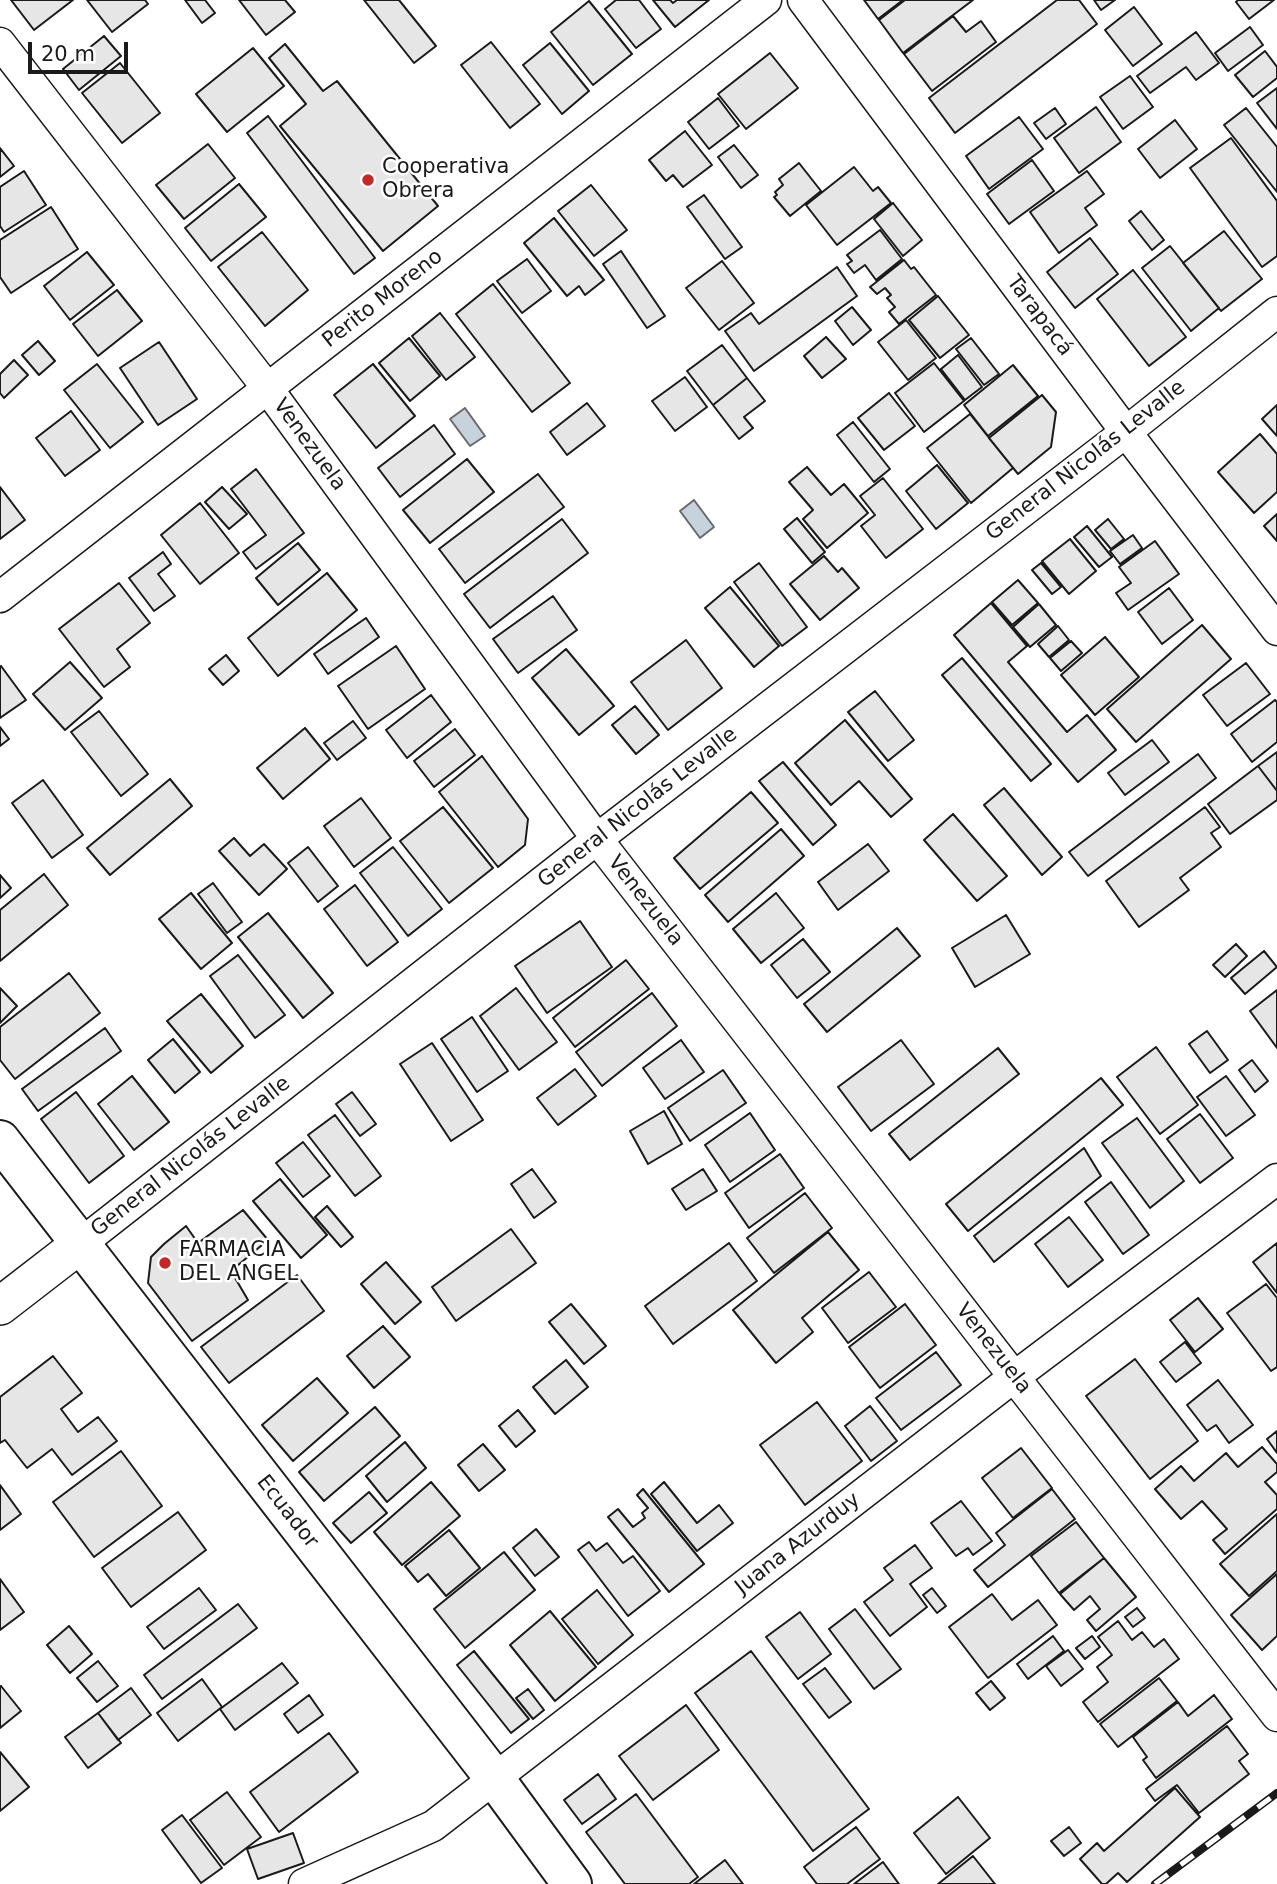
<!DOCTYPE html>
<meta charset="utf-8">
<style>
body{margin:0}
#map{position:relative;width:1277px;height:1884px;overflow:hidden;background:#fff;font-family:"DejaVu Sans",sans-serif}
canvas{display:block}
.scale{position:absolute;left:28px;top:42px;width:100px;height:32px;box-sizing:border-box;border:4px solid #1a1a1a;border-top:0;padding-left:9px;font-size:21px;line-height:24px;white-space:nowrap;color:#1a1a1a;-webkit-text-stroke:5px #fff;paint-order:stroke}
</style>
<div id="map">
<canvas width="1277" height="1884"></canvas>
<div class="scale">20 m</div>
</div>
<script>
const ctx = document.querySelector('canvas').getContext('2d');
ctx.lineJoin = 'round';
function paint(path, color) { ctx.fillStyle = color; ctx.fill(path, 'evenodd'); }
const shape = rows => new Path2D(rows.map(r => 'M' + r).join(''));
function trace(path, color, width, dash) { ctx.strokeStyle = color; ctx.lineWidth = width; ctx.lineCap = dash ? 'butt' : 'round'; ctx.setLineDash(dash || []); ctx.stroke(path); }
function label(font, color, halo, rows, align = 'center') {
  ctx.font = font + ' "DejaVu Sans",sans-serif'; ctx.lineWidth = 5; ctx.setLineDash([]); ctx.textBaseline = 'middle'; ctx.strokeStyle = halo; ctx.fillStyle = color; for (const [text, x, y, turn = 0] of rows) {
    ctx.save(); ctx.translate(x, y); ctx.rotate((+turn || 0) * Math.PI / 180); ctx.textAlign = isNaN(turn) ? turn : align; if (halo) ctx.strokeText(text, 0, 0); ctx.fillText(text, 0, 0); ctx.restore();
  }
}
const water = shape([
 [465,408,485,436,470,446,450,419,465,408],
 [694,500,714,527,700,538,680,511,694,500]
]);
paint(water, '#c6d2dc');
trace(water, '#6a6a6a', 2);
const building = shape([
 [11,0,73,0,34,30,11,0],
 [87,0,145,0,148,4,112,32,87,0],
 [185,0,205,0,215,13,202,23,185,0],
 [239,0,285,0,295,12,266,35,239,0],
 [364,0,399,0,436,46,414,63,364,0],
 [616,0,639,0,661,29,636,48,605,9,616,0],
 [653,0,670,0,673,3,677,0,709,0,675,27,653,0],
 [864,0,903,0,878,19,864,0],
 [905,0,973,0,903,53,879,20,905,0],
 [1057,0,1079,0,1097,24,955,133,929,98,1057,0],
 [1094,0,1115,0,1101,10,1094,0],
 [1238,0,1274,0,1249,19,1236,2,1238,0],
 [589,1,632,54,593,85,551,32,589,1],
 [1134,7,1162,44,1133,66,1105,30,1134,7],
 [953,16,966,32,981,21,996,42,932,91,904,54,953,16],
 [1250,27,1263,45,1228,71,1215,53,1250,27],
 [1196,32,1219,63,1196,80,1186,67,1150,93,1137,76,1196,32],
 [104,36,121,56,79,90,63,69,104,36],
 [491,42,540,104,510,128,461,65,491,42],
 [550,43,589,91,562,114,523,65,550,43],
 [285,44,323,91,337,81,438,206,383,251,280,126,306,104,269,58,285,44],
 [253,48,284,86,227,132,196,94,253,48],
 [1265,51,1277,67,1277,78,1253,97,1235,75,1265,51],
 [770,53,798,88,746,129,718,94,770,53],
 [120,63,160,113,122,143,82,93,120,63],
 [1130,76,1153,107,1123,129,1100,97,1130,76],
 [1277,88,1277,129,1257,103,1277,88],
 [718,98,739,126,709,149,688,122,718,98],
 [1096,107,1121,142,1079,173,1054,138,1096,107],
 [1055,108,1066,124,1046,139,1034,123,1055,108],
 [1246,108,1277,147,1277,192,1224,125,1246,108],
 [268,116,375,258,354,274,247,133,268,116],
 [1019,117,1043,149,989,189,966,156,1019,117],
 [1175,120,1197,149,1160,178,1138,149,1175,120],
 [685,131,712,165,683,187,673,175,666,181,649,160,685,131],
 [1231,138,1277,201,1277,256,1262,267,1190,168,1231,138],
 [208,144,235,178,184,219,156,185,208,144],
 [734,145,758,175,741,188,718,157,734,145],
 [0,148,14,166,0,177,0,148],
 [1032,160,1054,191,1009,224,987,194,1032,160],
 [799,163,821,191,790,216,774,197,777,195,775,192,783,185,779,179,799,163],
 [854,167,873,191,878,187,891,203,837,245,806,205,854,167],
 [24,171,46,205,4,232,0,226,0,187,24,171],
 [1087,171,1104,194,1085,208,1097,225,1059,253,1030,212,1087,171],
 [239,184,266,217,211,261,185,228,239,184],
 [591,185,627,230,594,256,558,211,591,185],
 [704,195,742,247,725,259,687,207,704,195],
 [893,203,922,240,903,256,874,219,893,203],
 [51,207,78,249,11,293,0,277,0,240,51,207],
 [1141,211,1164,240,1152,250,1129,221,1141,211],
 [554,218,604,280,585,295,579,286,567,296,524,243,554,218],
 [880,230,902,259,876,280,865,265,854,273,847,264,852,261,847,255,880,230],
 [1224,231,1262,279,1221,311,1183,263,1224,231],
 [262,232,308,290,265,326,218,267,262,232],
 [1090,238,1118,274,1075,308,1047,272,1090,238],
 [1170,246,1219,308,1191,331,1142,268,1170,246],
 [621,251,665,316,647,328,603,264,621,251],
 [87,252,114,285,70,320,44,286,87,252],
 [527,259,551,291,522,313,497,281,527,259],
 [904,260,911,269,914,267,936,295,899,324,889,312,895,307,887,298,891,295,885,288,877,294,870,287,904,260],
 [722,261,754,303,719,330,686,288,722,261],
 [837,267,857,296,754,371,725,331,751,313,759,324,837,267],
 [1133,270,1186,337,1149,366,1097,299,1133,270],
 [493,284,570,383,532,412,456,314,493,284],
 [117,290,142,321,98,356,73,324,117,290],
 [938,296,969,335,940,358,909,320,938,296],
 [852,307,871,330,853,345,835,321,852,307],
 [440,313,475,357,446,380,412,336,440,313],
 [906,320,936,358,908,380,878,342,906,320],
 [826,337,846,359,822,378,804,356,826,337],
 [409,338,440,376,410,401,379,363,409,338],
 [971,338,999,374,984,385,956,349,971,338],
 [38,341,55,361,39,375,22,355,38,341],
 [159,342,197,399,158,425,120,368,159,342],
 [722,345,747,378,713,405,687,371,722,345],
 [958,355,982,387,965,400,941,369,958,355],
 [14,360,28,375,4,398,0,393,0,374,14,360],
 [934,363,964,401,924,432,895,393,934,363],
 [97,364,143,422,110,448,64,390,97,364],
 [373,364,415,416,376,448,334,395,373,364],
 [1013,365,1038,396,988,436,964,405,1013,365],
 [685,377,707,407,675,431,652,401,685,377],
 [747,378,765,401,744,417,753,428,739,439,713,405,747,378],
 [889,393,915,426,884,450,858,418,889,393],
 [1042,395,1056,412,1051,447,1018,474,989,438,1042,395],
 [587,403,605,426,567,455,550,432,587,403],
 [1277,405,1277,436,1262,419,1277,405],
 [71,411,100,450,65,476,36,438,71,411],
 [970,414,1013,468,971,503,927,448,970,414],
 [853,422,890,469,874,482,837,435,853,422],
 [434,425,455,454,400,497,378,468,434,425],
 [1260,434,1277,454,1277,492,1254,513,1218,472,1260,434],
 [467,459,494,492,430,543,403,510,467,459],
 [937,465,968,503,936,529,906,491,937,465],
 [807,467,831,495,844,484,868,513,827,548,803,519,813,510,789,482,807,467],
 [256,469,304,533,256,569,243,552,266,535,231,489,256,469],
 [538,474,564,507,465,583,439,549,538,474],
 [883,478,923,529,886,558,861,526,875,515,860,496,883,478],
 [0,487,25,520,0,539,0,487],
 [222,487,247,514,229,529,205,502,222,487],
 [200,503,239,553,200,584,161,535,200,503],
 [1277,514,1277,541,1264,526,1277,514],
 [797,518,825,552,812,563,784,529,797,518],
 [562,519,588,553,490,628,464,594,562,519],
 [1108,519,1124,539,1111,549,1095,530,1108,519],
 [1087,526,1112,557,1099,567,1074,537,1087,526],
 [1133,535,1142,548,1120,564,1110,551,1133,535],
 [1070,539,1096,571,1069,594,1042,561,1070,539],
 [1155,541,1179,574,1128,610,1116,593,1131,583,1119,567,1155,541],
 [298,543,320,570,278,605,256,578,298,543],
 [163,552,171,564,158,574,175,596,154,611,129,578,163,552],
 [824,556,838,572,842,568,859,588,820,620,790,584,824,556],
 [759,563,807,627,782,646,734,582,759,563],
 [1041,563,1061,587,1052,594,1032,570,1041,563],
 [327,573,357,610,278,676,248,638,327,573],
 [1018,580,1038,603,1012,625,992,602,1018,580],
 [119,583,150,623,117,649,130,667,104,687,59,629,119,583],
 [730,587,779,646,754,667,705,608,730,587],
 [1169,588,1193,620,1162,644,1138,612,1169,588],
 [553,596,577,630,518,673,493,639,553,596],
 [991,603,1027,646,1008,662,1067,732,1087,715,1116,750,1078,782,954,635,991,603],
 [1039,604,1056,625,1030,647,1013,627,1039,604],
 [366,618,379,637,328,674,314,654,366,618],
 [1202,625,1231,659,1136,742,1107,709,1202,625],
 [1058,626,1069,640,1049,657,1038,644,1058,626],
 [1105,637,1139,677,1095,715,1061,675,1105,637],
 [686,640,722,688,668,730,631,682,686,640],
 [1071,641,1082,653,1061,671,1050,658,1071,641],
 [396,646,425,689,368,729,338,686,396,646],
 [566,649,614,706,579,735,532,678,566,649],
 [226,655,239,671,223,685,209,669,226,655],
 [962,658,1051,764,1031,781,942,675,962,658],
 [70,662,102,698,65,730,33,694,70,662],
 [1246,663,1270,694,1227,726,1203,695,1246,663],
 [1,666,26,700,0,718,0,667,1,666],
 [875,691,914,740,888,761,848,712,875,691],
 [431,695,451,722,407,758,386,730,431,695],
 [1275,700,1277,702,1277,742,1252,762,1231,734,1275,700],
 [635,706,659,735,636,754,612,725,635,706],
 [99,711,148,774,121,796,71,732,99,711],
 [845,720,912,799,891,817,859,781,831,805,795,763,845,720],
 [353,721,366,738,337,760,324,743,353,721],
 [0,727,9,739,0,746,0,727],
 [305,728,330,759,283,799,257,768,305,728],
 [455,729,475,755,434,787,414,761,455,729],
 [1152,740,1169,762,1125,795,1108,773,1152,740],
 [1277,752,1277,791,1258,766,1277,752],
 [1198,754,1216,778,1088,876,1069,852,1198,754],
 [482,756,528,819,525,845,498,867,439,792,482,756],
 [783,762,836,825,813,845,759,781,783,762],
 [1258,766,1277,791,1277,800,1230,834,1208,804,1258,766],
 [170,779,192,806,110,875,87,848,170,779],
 [43,780,83,835,52,858,12,803,43,780],
 [1004,788,1062,857,1042,875,984,805,1004,788],
 [751,792,778,823,700,889,674,858,751,792],
 [361,798,391,838,354,867,324,826,361,798],
 [443,807,493,868,449,903,400,841,443,807],
 [1205,807,1220,827,1211,833,1221,847,1180,878,1189,890,1139,927,1106,881,1205,807],
 [953,814,1007,876,977,901,924,840,953,814],
 [781,829,804,856,728,922,705,895,781,829],
 [234,838,250,856,264,844,287,869,259,895,219,851,234,838],
 [868,844,889,871,838,910,818,882,868,844],
 [308,847,338,886,318,902,288,863,308,847],
 [393,847,442,909,408,936,360,873,393,847],
 [44,874,68,905,0,961,0,910,44,874],
 [0,875,11,888,0,898,0,875],
 [213,883,242,922,227,933,198,894,213,883],
 [355,885,398,942,367,966,324,909,355,885],
 [191,893,232,943,201,969,159,919,191,893],
 [776,893,804,928,761,963,733,929,776,893],
 [268,913,333,993,303,1018,238,937,268,913],
 [1006,915,1030,954,975,987,952,948,1006,915],
 [580,921,612,967,547,1013,515,966,580,921],
 [897,928,920,956,827,1032,804,1004,897,928],
 [803,939,830,972,797,998,771,965,803,939],
 [1236,944,1247,956,1225,977,1213,965,1236,944],
 [1264,951,1277,967,1245,994,1231,978,1264,951],
 [238,955,285,1015,255,1038,210,976,238,955],
 [626,960,649,989,575,1047,553,1018,626,960],
 [69,973,100,1013,15,1079,0,1060,0,1027,69,973],
 [0,988,17,1006,0,1023,0,988],
 [516,988,557,1042,519,1070,480,1016,516,988],
 [1277,990,1277,1048,1250,1011,1277,990],
 [652,993,677,1026,602,1086,576,1052,652,993],
 [201,994,243,1046,211,1073,167,1021,201,994],
 [472,1017,508,1071,477,1092,441,1039,472,1017],
 [105,1028,121,1051,38,1111,22,1089,105,1028],
 [1207,1031,1228,1060,1210,1073,1189,1044,1207,1031],
 [173,1039,200,1072,175,1093,148,1060,173,1039],
 [681,1040,704,1072,665,1099,643,1068,681,1040],
 [901,1040,934,1084,871,1131,838,1087,901,1040],
 [432,1043,483,1120,451,1141,400,1064,432,1043],
 [1156,1047,1198,1105,1160,1134,1117,1077,1156,1047],
 [998,1048,1019,1074,910,1160,889,1134,998,1048],
 [1252,1060,1268,1081,1255,1092,1239,1070,1252,1060],
 [575,1069,596,1096,558,1125,537,1098,575,1069],
 [723,1070,746,1103,690,1141,668,1108,723,1070],
 [132,1076,169,1122,134,1150,98,1104,132,1076],
 [1226,1076,1255,1115,1226,1136,1197,1097,1226,1076],
 [1101,1078,1123,1105,968,1231,946,1204,1101,1078],
 [76,1092,124,1156,89,1183,41,1119,76,1092],
 [352,1092,376,1124,360,1136,336,1104,352,1092],
 [664,1111,682,1144,648,1164,630,1131,664,1111],
 [750,1113,775,1150,730,1182,705,1145,750,1113],
 [1200,1114,1233,1158,1200,1183,1167,1139,1200,1114],
 [335,1115,381,1176,355,1196,308,1135,335,1115],
 [1137,1118,1184,1181,1150,1208,1102,1143,1137,1118],
 [303,1142,330,1176,303,1197,276,1163,303,1142],
 [1084,1148,1101,1176,994,1262,974,1236,1084,1148],
 [780,1154,804,1188,749,1228,725,1193,780,1154],
 [532,1169,556,1202,534,1218,511,1184,532,1169],
 [703,1169,717,1191,686,1210,672,1189,703,1169],
 [280,1179,327,1235,301,1258,253,1201,280,1179],
 [1111,1182,1149,1235,1123,1254,1085,1202,1111,1182],
 [805,1193,832,1228,774,1273,747,1238,805,1193],
 [327,1206,353,1237,341,1247,315,1217,327,1206],
 [243,1210,268,1240,231,1271,248,1300,192,1341,148,1283,151,1257,164,1244,186,1226,198,1243,243,1210],
 [1069,1217,1103,1260,1068,1287,1035,1244,1069,1217],
 [511,1229,536,1263,456,1321,432,1287,511,1229],
 [828,1232,859,1270,802,1318,813,1332,776,1363,733,1310,828,1232],
 [729,1243,757,1281,673,1344,645,1306,729,1243],
 [1277,1243,1277,1293,1253,1262,1277,1243],
 [386,1262,421,1302,395,1324,361,1284,386,1262],
 [869,1272,896,1307,848,1343,822,1308,869,1272],
 [297,1275,324,1311,229,1383,201,1347,297,1275],
 [1266,1284,1277,1298,1277,1367,1271,1371,1227,1313,1266,1284],
 [1198,1298,1223,1329,1195,1352,1170,1320,1198,1298],
 [571,1304,606,1346,584,1364,549,1322,571,1304],
 [905,1304,936,1345,880,1388,849,1347,905,1304],
 [383,1326,410,1357,374,1388,347,1356,383,1326],
 [1185,1342,1201,1363,1176,1382,1160,1362,1185,1342],
 [936,1352,961,1385,901,1430,876,1398,936,1352],
 [53,1356,82,1393,61,1409,78,1432,98,1417,117,1441,72,1475,52,1449,27,1468,5,1440,0,1443,0,1397,53,1356],
 [1135,1359,1198,1441,1150,1479,1086,1396,1135,1359],
 [566,1360,588,1387,555,1414,533,1387,566,1360],
 [317,1378,348,1413,293,1461,262,1425,317,1378],
 [1218,1380,1253,1425,1229,1443,1216,1425,1207,1431,1187,1405,1218,1380],
 [817,1402,862,1461,805,1505,760,1445,817,1402],
 [870,1406,897,1441,871,1461,845,1426,870,1406],
 [375,1407,400,1436,324,1501,299,1472,375,1407],
 [518,1410,535,1431,516,1447,499,1426,518,1410],
 [1277,1431,1277,1453,1267,1439,1277,1431],
 [405,1442,426,1468,387,1502,366,1476,405,1442],
 [483,1444,505,1470,479,1491,458,1465,483,1444],
 [1262,1447,1277,1464,1277,1472,1265,1482,1277,1495,1277,1509,1225,1554,1213,1540,1227,1529,1202,1501,1181,1519,1155,1489,1181,1466,1194,1481,1226,1453,1238,1467,1262,1447],
 [1021,1448,1052,1488,1013,1518,982,1478,1021,1448],
 [121,1451,162,1506,94,1557,53,1502,121,1451],
 [431,1482,460,1516,402,1565,374,1532,431,1482],
 [664,1482,697,1523,719,1505,733,1523,697,1551,651,1494,664,1482],
 [0,1485,21,1514,0,1530,0,1485],
 [643,1489,704,1564,669,1592,608,1517,618,1509,633,1527,645,1518,642,1513,648,1508,637,1495,643,1489],
 [1052,1489,1075,1519,988,1587,974,1570,1005,1545,996,1533,1052,1489],
 [369,1492,387,1513,351,1543,333,1523,369,1492],
 [961,1501,992,1541,973,1555,968,1548,956,1556,931,1523,961,1501],
 [178,1512,206,1550,131,1607,102,1568,178,1512],
 [1277,1514,1277,1571,1249,1596,1220,1564,1277,1514],
 [1076,1522,1104,1558,1059,1593,1031,1556,1076,1522],
 [536,1529,559,1557,535,1576,513,1548,536,1529],
 [449,1530,480,1568,446,1596,428,1574,418,1582,405,1566,449,1530],
 [589,1542,596,1551,607,1543,623,1563,633,1556,660,1591,628,1616,578,1550,589,1542],
 [915,1545,932,1568,910,1584,927,1607,890,1636,864,1602,893,1580,884,1568,915,1545],
 [504,1552,535,1590,465,1648,434,1609,504,1552],
 [1104,1558,1136,1597,1096,1631,1087,1620,1100,1609,1090,1596,1074,1610,1060,1594,1104,1558],
 [1277,1574,1277,1636,1262,1650,1231,1615,1277,1574],
 [0,1579,24,1612,0,1630,0,1579],
 [199,1588,216,1610,164,1649,147,1627,199,1588],
 [932,1588,946,1606,937,1613,923,1595,932,1588],
 [597,1590,633,1635,598,1664,562,1619,597,1590],
 [992,1594,1012,1620,1038,1600,1057,1625,988,1678,949,1627,992,1594],
 [238,1604,257,1628,162,1699,144,1675,238,1604],
 [1137,1608,1145,1618,1133,1627,1125,1617,1137,1608],
 [855,1609,901,1669,874,1689,829,1629,855,1609],
 [550,1611,596,1667,555,1701,510,1645,550,1611],
 [800,1612,831,1654,798,1679,766,1637,800,1612],
 [1118,1621,1132,1640,1142,1632,1154,1647,1164,1639,1179,1659,1098,1722,1083,1702,1108,1682,1097,1667,1112,1655,1098,1637,1118,1621],
 [69,1626,92,1654,70,1673,47,1645,69,1626],
 [1053,1636,1064,1651,1028,1679,1017,1664,1053,1636],
 [1092,1636,1100,1647,1085,1659,1076,1648,1092,1636],
 [1068,1650,1083,1669,1061,1686,1046,1666,1068,1650],
 [474,1651,529,1719,511,1733,457,1665,474,1651],
 [751,1651,869,1809,813,1851,695,1693,751,1651],
 [98,1661,118,1686,97,1702,77,1678,98,1661],
 [282,1663,298,1683,235,1730,220,1709,282,1663],
 [825,1668,851,1702,829,1718,803,1684,825,1668],
 [1159,1678,1177,1701,1118,1747,1100,1724,1159,1678],
 [202,1679,222,1707,178,1741,157,1713,202,1679],
 [991,1681,1005,1698,990,1710,976,1693,991,1681],
 [1,1686,21,1711,0,1728,0,1687,1,1686],
 [131,1688,151,1715,118,1740,98,1713,131,1688],
 [528,1689,544,1710,533,1719,516,1698,528,1689],
 [309,1695,323,1715,298,1733,284,1714,309,1695],
 [1214,1695,1232,1719,1156,1778,1143,1760,1147,1757,1133,1737,1178,1702,1188,1716,1214,1695],
 [686,1705,719,1750,653,1800,619,1756,686,1705],
 [98,1713,121,1743,88,1768,65,1737,98,1713],
 [1227,1726,1248,1754,1239,1761,1249,1774,1199,1813,1177,1785,1155,1801,1146,1789,1227,1726],
 [329,1733,358,1772,279,1832,250,1792,329,1733],
 [0,1752,29,1787,0,1811,0,1752],
 [598,1774,616,1799,582,1824,564,1800,598,1774],
 [1175,1788,1200,1817,1127,1882,1118,1873,1106,1884,1102,1884,1080,1859,1097,1843,1104,1851,1175,1788],
 [227,1792,261,1837,224,1865,190,1820,227,1792],
 [636,1794,698,1877,689,1884,625,1884,586,1832,636,1794],
 [958,1797,990,1838,946,1874,914,1833,958,1797],
 [182,1815,222,1868,201,1883,162,1830,182,1815],
 [856,1827,880,1859,847,1884,817,1884,804,1867,856,1827],
 [1069,1827,1081,1843,1064,1856,1051,1841,1069,1827],
 [293,1833,304,1863,258,1879,247,1849,293,1833],
 [973,1856,995,1884,938,1884,973,1856],
 [725,1860,743,1884,694,1884,725,1860],
 [883,1862,899,1884,854,1884,883,1862]
]);
paint(building, '#e6e6e6');
trace(building, '#1a1a1a', 2);
const minor = shape([
 [803,0,1126,432,1277,630],
 [0,43,268,389,597,839,1277,1716],
 [0,597,766,0],
 [79,1245,597,839,1126,432,1277,312],
 [304,1884,433,1826,1014,1377,1277,1179]
]);
const tertiary = shape([
 [0,1306,79,1245]
]);
const secondary = shape([
 [0,1140,495,1779,572,1884]
]);
trace(minor, '#1a1a1a', 33);
trace(tertiary, '#1a1a1a', 40);
trace(secondary, '#1a1a1a', 42);
trace(minor, '#fff', 30);
trace(tertiary, '#fff', 37);
trace(secondary, '#fff', 38);
const rail = shape([
 [1155,1884,1277,1793]
]);
trace(rail, '#1a1a1a', 8);
trace(rail, '#fff', 5, [16]);
for (const [x, y, r, color] of [
 [368,180,7,"#c62828"],
 [165,1263,7,"#c62828"]
]) { const dot = new Path2D(); dot.arc(x, y, r, 0, 2 * Math.PI); ctx.fillStyle = color; ctx.fill(dot); trace(dot, '#fff', 2.5); }
label('21px', '#1a1a1a', '#fff', [
 ["Cooperativa",382,168],
 ["Obrera",382,192],
 ["FARMACIA",179,1251],
 ["DEL ANGEL",179,1275]
], 'left');
label('21px', '#1a1a1a', '#fff', [
 ["Perito Moreno",383,299,-38],
 ["Tarapacá",1039,316,53],
 ["Venezuela",309,445,54],
 ["General Nicolás Levalle",1086,461,-38],
 ["General Nicolás Levalle",638,808,-38],
 ["Venezuela",645,901,52],
 ["General Nicolás Levalle",191,1157,-38],
 ["Venezuela",993,1349,52],
 ["Ecuador",287,1512,52],
 ["Juana Azurduy",798,1544,-38]
]);
</script>
